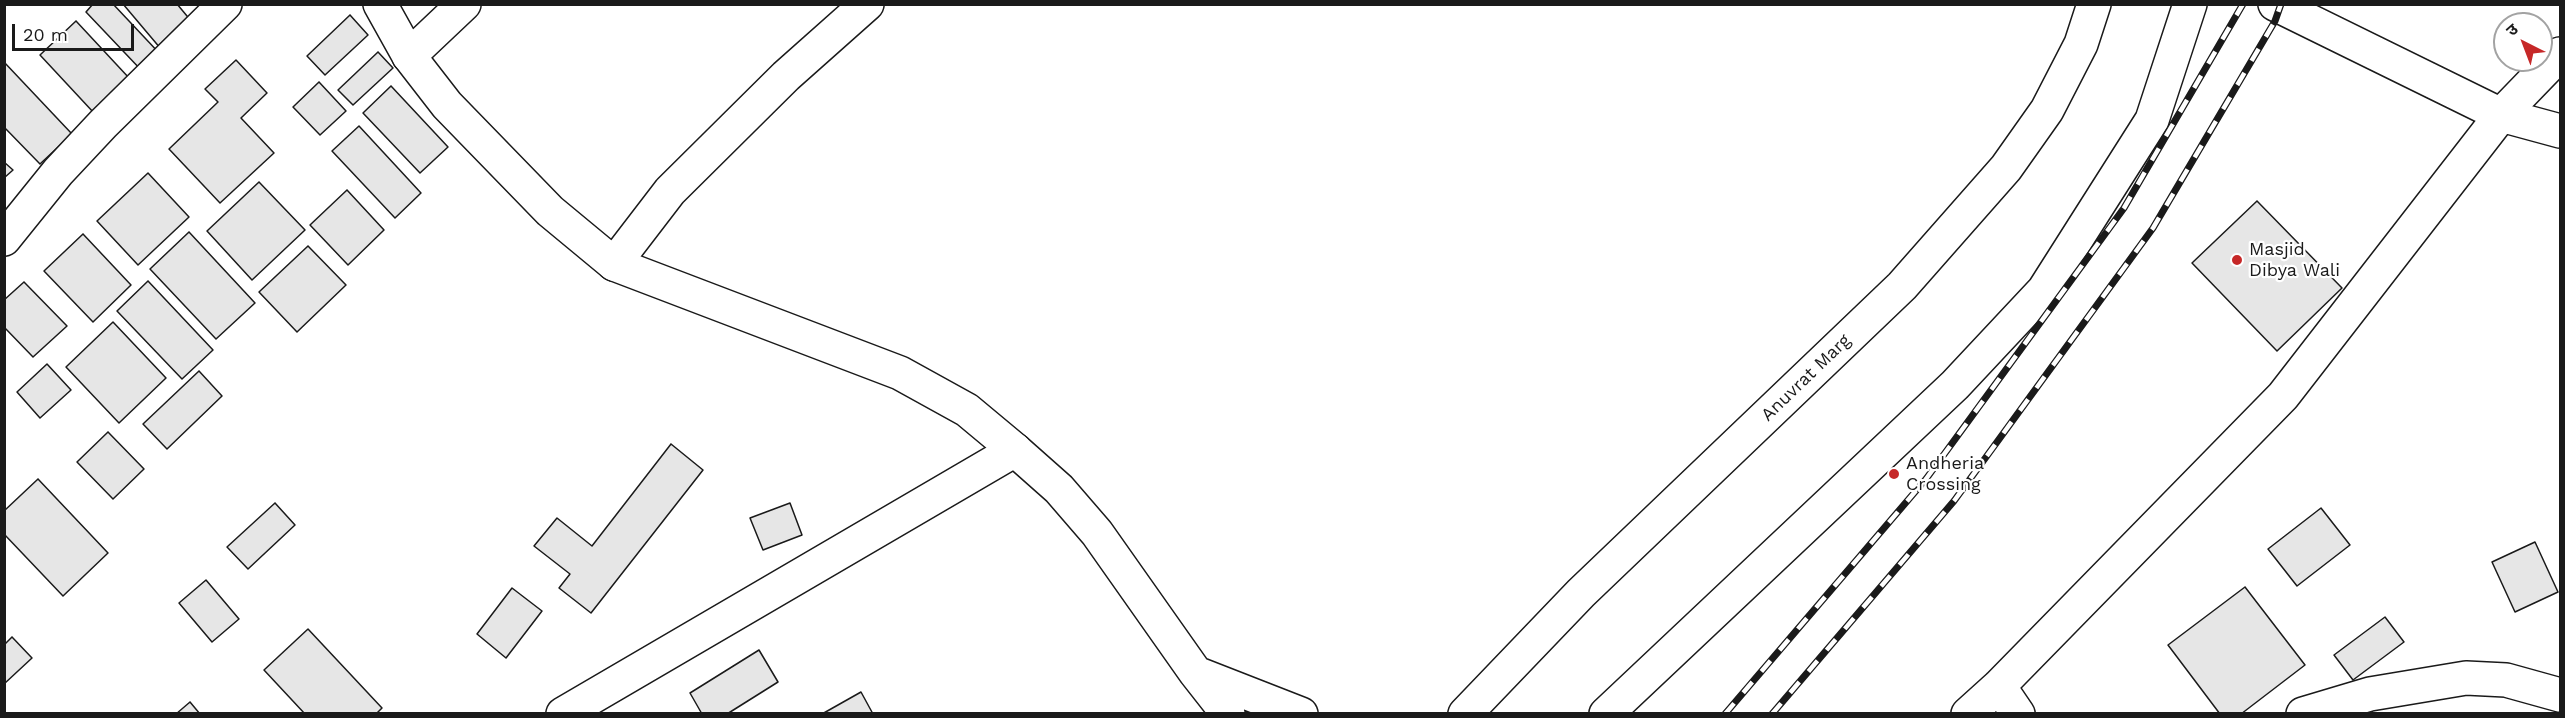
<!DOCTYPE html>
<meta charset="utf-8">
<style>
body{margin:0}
#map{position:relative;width:2565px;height:718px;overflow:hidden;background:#fff;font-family:"Work Sans","Noto Sans Devanagari",sans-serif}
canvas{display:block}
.frame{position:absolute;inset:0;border:6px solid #1a1a1a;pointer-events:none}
.north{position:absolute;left:2493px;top:12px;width:60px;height:60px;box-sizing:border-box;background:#fff;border:2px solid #a3a3a3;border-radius:50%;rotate:318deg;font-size:16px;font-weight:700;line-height:24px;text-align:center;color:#1a1a1a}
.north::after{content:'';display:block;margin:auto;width:21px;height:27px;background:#c62828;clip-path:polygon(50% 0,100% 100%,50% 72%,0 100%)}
.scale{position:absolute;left:12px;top:24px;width:122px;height:27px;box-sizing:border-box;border:3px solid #1a1a1a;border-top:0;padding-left:8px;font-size:18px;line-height:21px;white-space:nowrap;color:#1a1a1a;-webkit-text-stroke:4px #fff;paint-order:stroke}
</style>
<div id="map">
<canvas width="2565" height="718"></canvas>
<div class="frame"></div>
<div class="north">उ</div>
<div class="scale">20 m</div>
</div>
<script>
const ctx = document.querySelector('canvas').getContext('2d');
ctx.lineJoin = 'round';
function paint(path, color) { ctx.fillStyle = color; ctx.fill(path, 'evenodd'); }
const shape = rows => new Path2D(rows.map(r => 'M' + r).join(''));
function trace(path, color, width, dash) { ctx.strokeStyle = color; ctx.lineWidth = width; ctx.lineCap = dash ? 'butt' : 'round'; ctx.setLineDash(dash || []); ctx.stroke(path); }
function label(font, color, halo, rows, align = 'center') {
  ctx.font = font + ' "Work Sans",sans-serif'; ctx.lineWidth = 4.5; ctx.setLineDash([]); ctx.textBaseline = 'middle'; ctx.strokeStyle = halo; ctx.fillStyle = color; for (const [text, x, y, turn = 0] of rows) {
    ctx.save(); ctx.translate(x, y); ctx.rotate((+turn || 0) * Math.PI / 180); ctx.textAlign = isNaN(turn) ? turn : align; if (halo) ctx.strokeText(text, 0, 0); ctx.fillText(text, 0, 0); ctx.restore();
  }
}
const building = shape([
 [93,4,113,4,161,55,143,72,86,12,93,4],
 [123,4,177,4,192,22,161,49,123,4],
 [350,15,368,35,325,75,307,56,350,15],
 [76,21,130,79,94,113,40,55,76,21],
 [378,52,393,68,353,105,338,90,378,52],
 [236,60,267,93,241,118,274,153,220,203,169,149,218,102,205,89,236,60],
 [4,62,72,134,40,164,4,127,4,62],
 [319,82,346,111,320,135,293,107,319,82],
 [391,86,448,147,420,173,363,113,391,86],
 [359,126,421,193,395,218,332,151,359,126],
 [4,162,13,170,4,178,4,162],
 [148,173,189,217,138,265,97,221,148,173],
 [259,182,305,230,252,280,207,231,259,182],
 [347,190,384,230,348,265,310,225,347,190],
 [2257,201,2342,288,2277,351,2192,263,2257,201],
 [189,232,255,303,216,339,150,269,189,232],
 [83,234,131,285,93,322,44,271,83,234],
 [308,246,346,285,297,332,259,292,308,246],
 [148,281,213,350,182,379,117,311,148,281],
 [24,282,67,326,33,357,4,327,4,300,24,282],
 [113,322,166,378,119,423,66,367,113,322],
 [47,364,71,390,40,418,17,392,47,364],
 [199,371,222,396,167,449,143,424,199,371],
 [108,432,144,469,113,499,77,462,108,432],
 [671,444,703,470,591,613,559,588,570,574,534,546,557,518,592,546,671,444],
 [38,479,108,553,63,596,4,534,4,511,38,479],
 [275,503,295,525,248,569,227,547,275,503],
 [790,503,802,535,763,550,750,518,790,503],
 [2321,508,2350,545,2297,586,2268,549,2321,508],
 [2535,542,2558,592,2515,612,2492,562,2535,542],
 [206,580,239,619,212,642,179,603,206,580],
 [2245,587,2305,665,2241,714,2220,714,2168,645,2245,587],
 [512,588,542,611,506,658,477,634,512,588],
 [2385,617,2404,642,2353,680,2334,655,2385,617],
 [308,629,382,708,376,714,305,714,264,670,308,629],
 [12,637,32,658,4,684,4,645,12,637],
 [759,650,778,682,727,714,702,714,690,693,759,650],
 [861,692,873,714,822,714,861,692],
 [190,702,200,714,176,714,190,702]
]);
paint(building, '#e6e6e6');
trace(building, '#1a1a1a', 1.5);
const minor = shape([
 [2275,4,2501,115,2560,131],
 [409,56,464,4],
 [4,239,58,172,103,124,225,4],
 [614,264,670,191,786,76,867,4],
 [1999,686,2018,714],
 [563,714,1015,450],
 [1968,714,1999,686,2283,396,2501,115,2560,54],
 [2303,714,2370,694,2466,678,2506,680,2560,695]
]);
const tertiary = shape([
 [380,4,409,56,447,105,550,211,614,264,900,373,967,410,1015,450,1059,489,1097,533,1195,672,1228,714],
 [1196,673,1301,714]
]);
const trunk = shape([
 [1465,714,1581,593,1902,286,2006,168,2047,110,2081,44,2094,4],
 [1606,714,1955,385,2044,290,2152,120,2190,4]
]);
trace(minor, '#1a1a1a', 36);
trace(tertiary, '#1a1a1a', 36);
trace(trunk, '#1a1a1a', 36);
trace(minor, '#fff', 33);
trace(tertiary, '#fff', 33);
trace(trunk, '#fff', 33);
const rail = shape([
 [1725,714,1926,479,2124,208,2243,4],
 [1772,714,1954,501,2153,228,2275,21,2281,4]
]);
trace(rail, '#1a1a1a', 7);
trace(rail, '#fff', 4.5, [14]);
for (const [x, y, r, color] of [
 [2237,260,6,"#c62828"],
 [1894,474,6,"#c62828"]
]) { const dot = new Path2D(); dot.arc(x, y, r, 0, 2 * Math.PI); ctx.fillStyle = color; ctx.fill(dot); trace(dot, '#fff', 2); }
label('18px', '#1a1a1a', '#fff', [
 ["Masjid",2249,250],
 ["Dibya Wali",2249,271],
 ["Andheria",1906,464],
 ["Crossing",1906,485]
], 'left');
label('18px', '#1a1a1a', '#fff', [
 ["Anuvrat Marg",1806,378,-44]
]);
</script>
